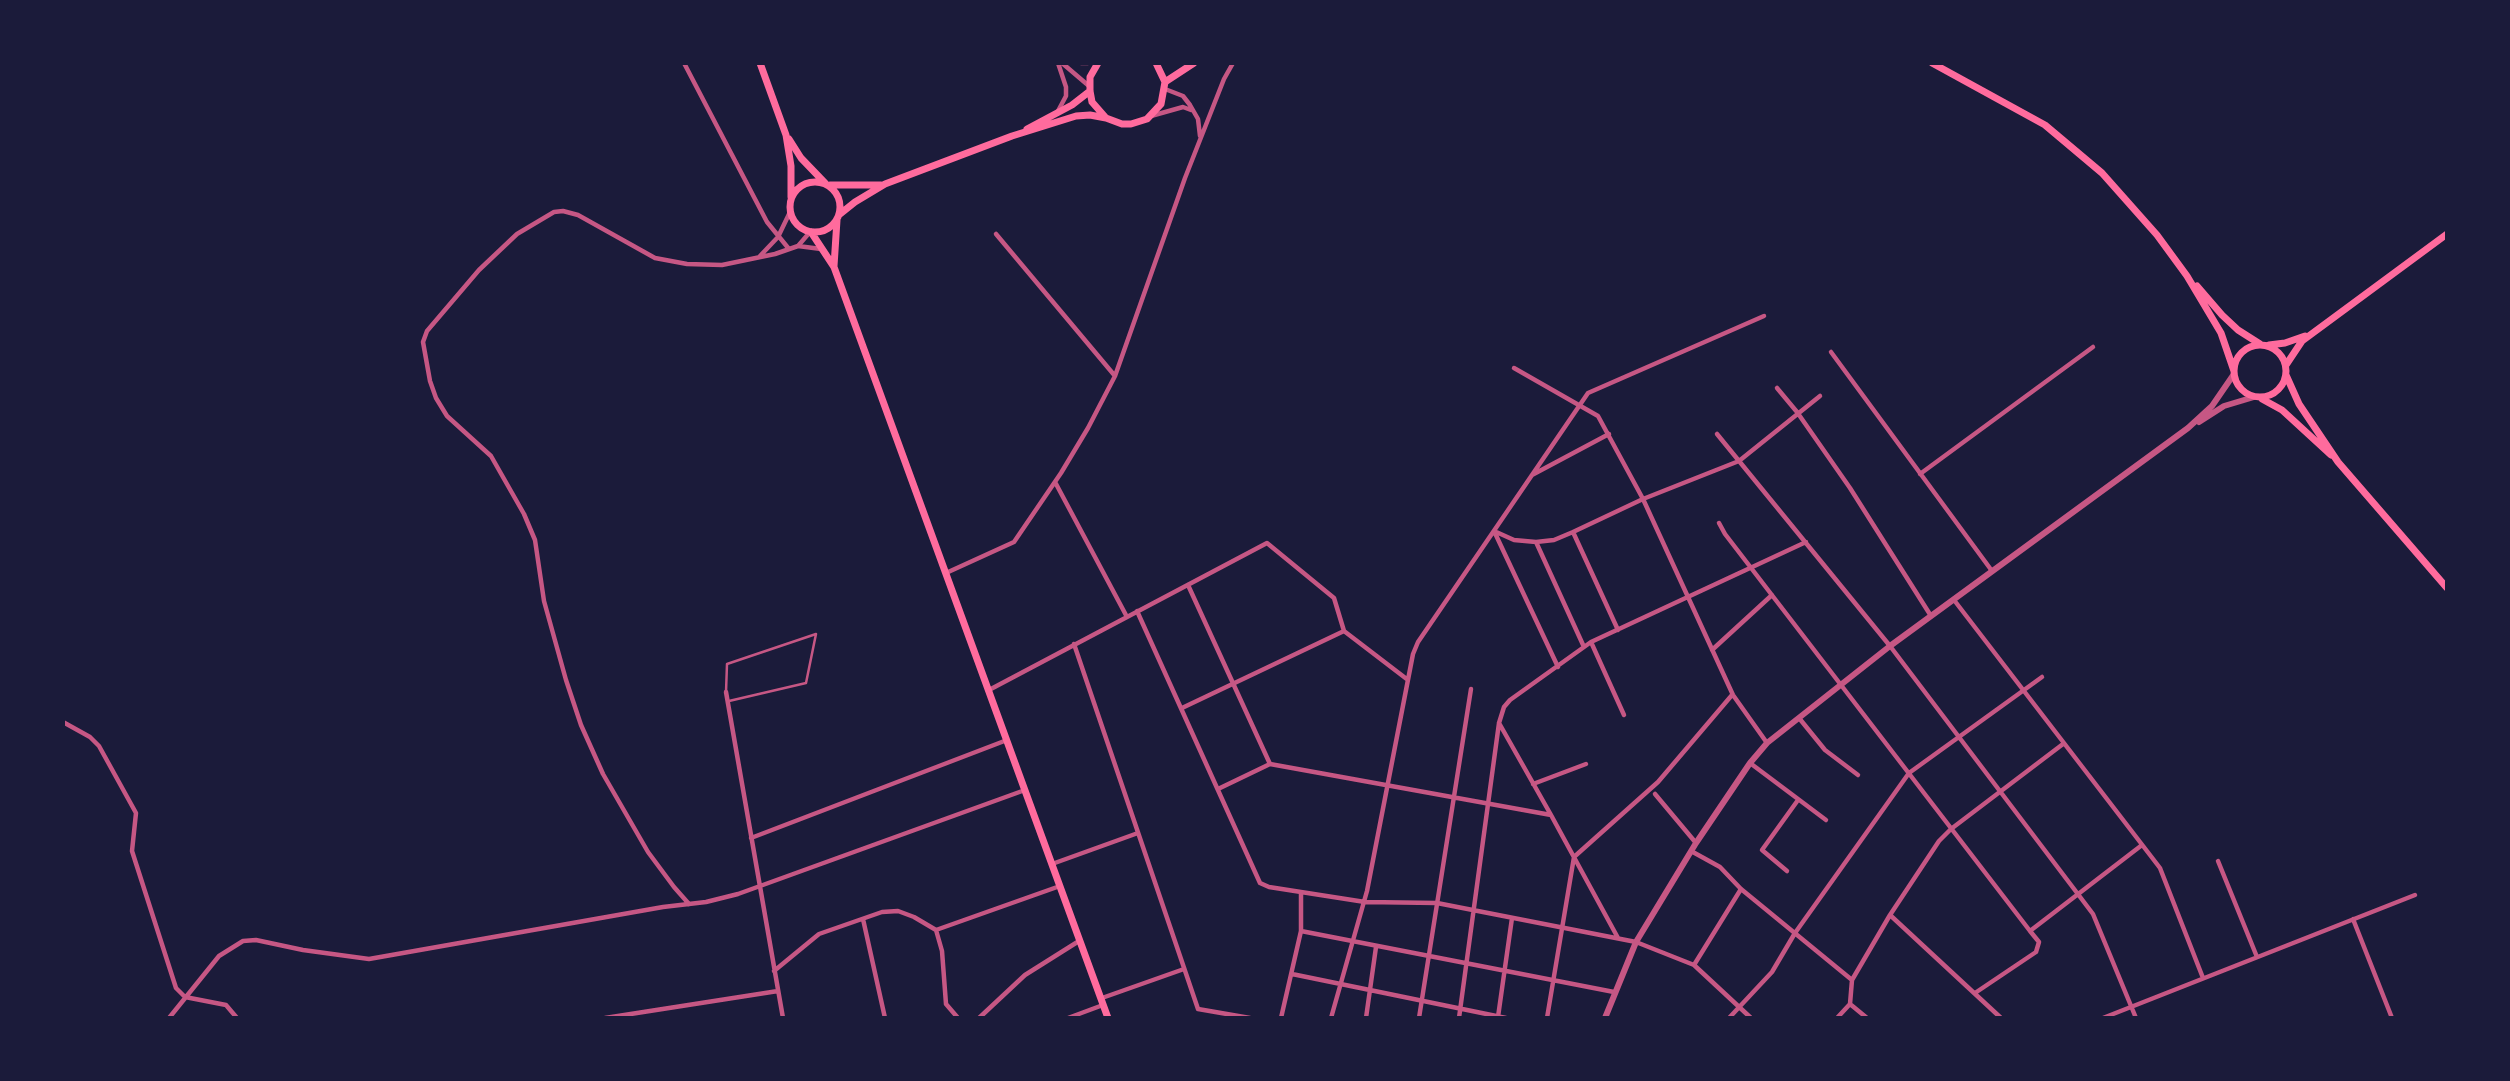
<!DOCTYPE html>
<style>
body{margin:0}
#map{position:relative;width:2510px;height:1081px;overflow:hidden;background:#1b1b3a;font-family:Figtree,sans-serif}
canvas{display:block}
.frame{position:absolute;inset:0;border:65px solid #1b1b3a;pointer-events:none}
</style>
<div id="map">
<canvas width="2510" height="1081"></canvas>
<div class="frame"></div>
</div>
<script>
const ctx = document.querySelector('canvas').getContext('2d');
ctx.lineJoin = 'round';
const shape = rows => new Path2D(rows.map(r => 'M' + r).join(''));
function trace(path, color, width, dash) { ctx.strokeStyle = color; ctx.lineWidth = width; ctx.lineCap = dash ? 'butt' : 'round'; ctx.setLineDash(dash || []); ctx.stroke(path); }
trace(shape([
 [726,692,727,664,816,634,806,683,729,701]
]), '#c65784', 2.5);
trace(shape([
 [684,63,767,222,789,249],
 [1058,63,1066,87,1066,96,1058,111],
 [1062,63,1089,86],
 [1081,63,1088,63],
 [1165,89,1183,96,1190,105,1198,119,1200,136],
 [1151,116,1183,107,1191,110],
 [996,234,1115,376],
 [798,246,821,249],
 [760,256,778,237,790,212],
 [1831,352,1992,571],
 [1514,368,1598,416,1643,499,1733,695,1767,743],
 [1777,388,1797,412,1850,488,1931,616],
 [1717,434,1890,646,2093,914,2136,1018],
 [1920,474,2093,347],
 [1532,475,1609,434],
 [1055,482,1127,617],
 [1719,523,1725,534,2030,931],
 [1494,531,1514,540,1536,542,1554,540,1573,532,1643,499,1739,461,1820,396],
 [1494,531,1558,667],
 [1573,532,1618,630],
 [1536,542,1584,647],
 [946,573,1014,542,1061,473,1088,428,1115,376,1185,178,1224,79,1233,63],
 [1188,585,1270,764],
 [1954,600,2160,868,2203,978],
 [1137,611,1260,883,1269,887,1365,902,1437,903,1636,942,1694,965,1751,1018],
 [1591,642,1624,715],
 [1074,644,1198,1009],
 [1712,650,1772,595],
 [989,690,1267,543,1334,598,1344,631,1408,680],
 [726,692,783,1018],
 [1182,708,1344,631],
 [1799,718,1825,750,1858,775],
 [63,722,90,737,99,746,136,813,132,851,176,988,185,997,226,1005,237,1018],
 [1499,723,1551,815],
 [1750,763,1826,820],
 [1533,784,1586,764],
 [1218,789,1270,764,1551,815,1618,938],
 [1655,794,1696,843],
 [751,838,1007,740],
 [1691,851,1720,867,1741,889,1852,980,1850,1004,1867,1018],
 [2218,861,2257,957],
 [1052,864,1138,833],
 [1787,871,1762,850,1798,800],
 [689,904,674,887,648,852,603,774,581,725,566,680,544,601,535,540,524,514,491,456,447,416,436,398,430,381,423,342,427,331,479,270,517,234,554,212,563,211,578,215,655,258,687,264,722,265,775,254,798,246,810,232],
 [1890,915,2001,1018],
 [863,919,885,1018],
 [2353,919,2392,1018],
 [936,930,1060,886],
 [1301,931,1614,992],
 [1694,965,1741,889],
 [774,971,819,934,882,912,898,911,914,917,936,930,942,951,946,1004,958,1018],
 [1292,974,1506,1018],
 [1852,980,1890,915,1939,841,1951,829,2063,744],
 [1975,993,2036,952,2039,942,2030,931,2142,845],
 [1102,998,1184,969],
 [1198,1009,1250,1018],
 [1498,1017,1512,918],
 [169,1018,219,956,243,941,256,940,303,950,369,959,663,907,706,902,738,894,1025,790],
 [605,1018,778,991],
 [979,1018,1025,975,1079,941],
 [1068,1018,1103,1005],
 [1281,1018,1301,931,1301,892],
 [1331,1018,1367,891,1413,654,1418,642,1588,393,1764,316],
 [1366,1018,1376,947],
 [1419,1018,1471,689],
 [1459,1018,1499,723,1504,707,1510,700,1591,642,1806,542],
 [1547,1018,1574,857,1658,782,1732,695],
 [1729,1018,1772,972,1795,933,1909,773,2042,677],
 [1837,1018,1850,1004],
 [2103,1018,2415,895]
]), '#c65784', 4.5);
trace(shape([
 [2199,422,2224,406,2254,397],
 [1605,1018,1636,942,1696,843,1750,763,1767,743,1890,646,2188,428,2212,406,2234,374]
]), '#c65784', 6);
trace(shape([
 [760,63,786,135,791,166,791,197],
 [1098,63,1090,77,1090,91,1092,102,1106,118,1122,124,1131,124,1147,119,1161,104,1165,82,1156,63],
 [1932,63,2045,125,2102,173,2157,235,2187,276,2221,333,2234,371],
 [1165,82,1194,63],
 [1027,129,1072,105,1090,91],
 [789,139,801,158,825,183],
 '790 207a25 25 0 1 1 50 0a25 25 0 1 1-50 0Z',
 [830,185,881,185],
 [840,214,855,202,885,184,1012,136,1076,116,1090,115,1106,118],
 [811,232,834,267,1108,1018],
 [834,266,837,220],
 [2197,286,2222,315,2238,330,2260,344],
 '2234 371a26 26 0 1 1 52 0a26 26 0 1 1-52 0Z',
 [2269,345,2285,343,2305,336],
 [2286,365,2302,341,2447,234],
 [2286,375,2299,404,2338,462,2447,588],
 [2262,399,2282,410,2331,455]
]), '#ff6b9d', 7);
</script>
